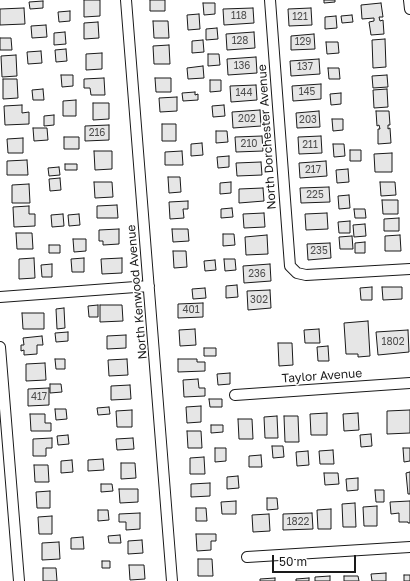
<!DOCTYPE html>
<style>
body{margin:0}
#map{position:relative;width:410px;height:581px;overflow:hidden;background:#fff;font-family:"Golos Text",sans-serif}
canvas{display:block}
.scale{position:absolute;left:272px;top:555px;width:84px;height:18px;box-sizing:border-box;border:2px solid #1a1a1a;border-top:0;padding-left:5px;font-size:12px;line-height:14px;white-space:nowrap;color:#1a1a1a;-webkit-text-stroke:3px #fff;paint-order:stroke}
</style>
<div id="map">
<canvas width="410" height="581"></canvas>
<div class="scale">50 m</div>
</div>
<script>
const ctx = document.querySelector('canvas').getContext('2d');
ctx.lineJoin = 'round';
function paint(path, color) { ctx.fillStyle = color; ctx.fill(path, 'evenodd'); }
const shape = rows => new Path2D(rows.map(r => 'M' + r).join(''));
function trace(path, color, width, dash) { ctx.strokeStyle = color; ctx.lineWidth = width; ctx.lineCap = dash ? 'butt' : 'round'; ctx.setLineDash(dash || []); ctx.stroke(path); }
function label(font, color, halo, rows, align = 'center') {
  ctx.font = font + ' "Golos Text",sans-serif'; ctx.lineWidth = 3; ctx.setLineDash([]); ctx.textBaseline = 'middle'; ctx.strokeStyle = halo; ctx.fillStyle = color; for (const [text, x, y, turn = 0] of rows) {
    ctx.save(); ctx.translate(x, y); ctx.rotate((+turn || 0) * Math.PI / 180); ctx.textAlign = isNaN(turn) ? turn : align; if (halo) ctx.strokeText(text, 0, 0); ctx.fillText(text, 0, 0); ctx.restore();
  }
}
const building = shape([
 [84,0,100,0,100,16,84,17,84,0],
 [150,0,165,0,165,11,150,11,150,0],
 [324,0,335,0,335,2,324,3,324,0],
 [43,1,43,8,30,9,29,2,43,1],
 [203,3,215,3,215,14,204,15,203,3],
 [381,3,383,17,379,17,380,21,383,20,384,34,371,35,369,22,374,21,374,18,362,19,361,5,381,3],
 [24,8,25,24,0,25,0,9,24,8],
 [253,8,254,23,224,25,223,9,253,8],
 [311,8,312,25,289,26,288,9,311,8],
 [70,11,70,21,59,22,58,12,70,11],
 [199,14,200,29,188,30,187,15,199,14],
 [352,15,353,22,342,23,341,16,352,15],
 [336,16,337,28,325,29,325,17,336,16],
 [153,21,168,21,169,38,154,38,153,21],
 [98,22,99,38,84,39,84,23,98,22],
 [46,25,47,37,32,38,31,26,46,25],
 [217,28,218,39,206,40,206,29,217,28],
 [65,32,66,44,54,45,54,33,65,32],
 [254,32,255,48,227,50,226,34,254,32],
 [314,34,315,49,291,50,291,36,314,34],
 [0,38,11,38,12,50,0,50,0,38],
 [385,39,386,67,373,68,372,40,385,39],
 [203,40,204,52,192,53,192,41,203,40],
 [326,42,338,42,339,53,327,54,326,42],
 [169,45,170,64,154,64,153,46,169,45],
 [66,49,67,61,56,62,55,50,66,49],
 [41,51,42,63,28,64,27,52,41,51],
 [102,53,102,69,86,70,86,54,102,53],
 [208,54,219,54,220,65,208,66,208,54],
 [16,55,17,76,2,77,1,56,16,55],
 [256,57,257,73,228,75,227,59,256,57],
 [319,59,320,74,291,76,290,61,319,59],
 [203,66,204,78,188,79,187,68,203,66],
 [328,68,339,68,340,79,329,79,328,68],
 [61,75,73,75,73,86,62,87,61,75],
 [387,75,388,87,373,88,372,76,387,75],
 [104,78,105,95,91,95,90,88,84,88,84,79,104,78],
 [155,78,171,78,171,92,156,92,155,78],
 [3,79,17,79,18,98,3,99,3,79],
 [210,80,221,80,221,91,210,92,210,80],
 [321,84,321,99,293,101,292,86,321,84],
 [256,85,257,100,231,102,230,86,256,85],
 [43,89,44,100,33,100,32,90,43,89],
 [387,89,388,107,374,108,373,90,387,89],
 [195,92,195,95,198,94,198,100,183,101,182,93,195,92],
 [341,93,341,104,331,105,330,94,341,93],
 [177,97,177,111,160,112,159,98,177,97],
 [76,100,76,116,63,116,63,101,76,100],
 [93,103,109,103,109,119,93,120,93,103],
 [22,105,22,113,29,112,29,124,5,125,4,106,22,105],
 [224,105,225,116,213,117,212,106,224,105],
 [260,110,261,126,233,128,232,112,260,110],
 [319,111,320,127,297,128,296,113,319,111],
 [376,111,389,111,390,125,388,125,388,129,390,128,391,143,378,144,378,129,380,129,379,125,377,126,376,111],
 [54,115,54,125,44,126,44,116,54,115],
 [332,119,343,119,343,130,333,131,332,119],
 [162,124,176,124,176,141,162,141,162,124],
 [109,125,109,140,85,141,85,126,109,125],
 [33,128,47,128,48,140,34,141,33,128],
 [216,131,227,131,228,142,216,143,216,131],
 [262,136,263,151,236,152,235,137,262,136],
 [321,136,322,153,299,154,298,137,321,136],
 [64,137,79,137,79,149,64,149,64,137],
 [23,138,23,153,8,153,7,139,23,138],
 [202,143,203,155,191,156,191,144,202,143],
 [333,144,344,144,345,156,334,157,333,144],
 [350,150,361,150,361,161,350,161,350,150],
 [94,151,112,151,112,169,95,170,94,151],
 [182,151,183,165,165,165,165,152,182,151],
 [392,153,392,172,375,172,374,154,392,153],
 [229,156,229,167,218,168,217,157,229,156],
 [27,160,28,175,7,175,7,161,27,160],
 [326,161,327,176,300,178,299,163,326,161],
 [261,162,262,175,237,176,236,163,261,162],
 [65,164,77,164,77,170,65,170,65,164],
 [59,167,60,175,49,176,48,168,59,167],
 [348,169,349,182,337,183,336,170,348,169],
 [168,177,180,177,181,192,169,193,168,177],
 [60,178,61,190,50,191,49,179,60,178],
 [94,182,112,182,113,197,95,198,94,182],
 [231,182,231,193,220,194,220,183,231,182],
 [380,182,395,182,396,195,381,196,380,182],
 [29,184,30,203,12,203,12,185,29,184],
 [329,187,330,202,301,203,300,188,329,187],
 [263,188,264,201,239,203,239,189,263,188],
 [349,195,350,208,339,209,338,196,349,195],
 [382,200,398,200,398,214,383,214,382,200],
 [188,201,188,209,183,209,184,218,170,219,169,202,188,201],
 [117,205,118,218,97,218,97,206,117,205],
 [29,206,29,214,35,214,35,226,14,227,13,207,29,206],
 [232,208,233,217,221,218,221,209,232,208],
 [354,209,365,209,366,218,355,218,354,209],
 [264,213,265,227,244,228,243,214,264,213],
 [327,213,328,229,306,230,305,214,327,213],
 [63,214,64,226,52,227,51,215,63,214],
 [79,214,80,225,69,226,68,215,79,214],
 [399,218,399,231,384,231,384,219,399,218],
 [350,221,350,233,339,233,338,222,350,221],
 [365,224,366,236,354,237,353,225,365,224],
 [119,229,119,244,103,245,103,241,99,241,99,230,119,229],
 [172,229,188,229,189,241,173,242,172,229],
 [16,233,32,233,33,249,17,249,16,233],
 [223,234,234,234,235,245,223,246,223,234],
 [267,235,268,254,246,255,245,237,267,235],
 [400,235,401,251,385,251,385,236,400,235],
 [352,236,353,249,340,249,339,237,352,236],
 [73,239,86,239,86,251,74,252,73,239],
 [365,242,365,253,355,253,355,243,365,242],
 [330,243,331,258,308,260,307,244,330,243],
 [49,245,60,245,60,253,49,253,49,245],
 [173,251,186,251,187,267,174,268,173,251],
 [34,258,35,278,19,279,19,259,34,258],
 [84,258,84,272,72,272,71,259,84,258],
 [122,258,122,273,102,274,101,259,122,258],
 [224,259,235,259,236,270,225,271,224,259],
 [215,260,216,270,205,271,204,261,215,260],
 [52,264,52,277,42,277,41,265,52,264],
 [270,264,271,281,244,283,243,266,270,264],
 [237,285,238,297,226,298,226,286,237,285],
 [372,287,372,300,361,300,360,288,372,287],
 [382,287,402,287,402,299,383,300,382,287],
 [205,288,206,298,193,299,192,289,205,288],
 [270,290,271,308,248,310,247,291,270,290],
 [203,303,203,317,178,318,178,304,203,303],
 [98,305,98,317,89,317,88,306,98,305],
 [100,305,122,305,123,321,100,322,100,305],
 [64,308,65,328,57,329,56,309,64,308],
 [22,313,44,313,44,329,23,329,22,313],
 [368,321,370,356,358,357,358,354,346,354,344,323,368,321],
 [195,329,196,345,180,346,179,330,195,329],
 [319,329,320,343,305,343,304,330,319,329],
 [408,330,409,352,378,355,376,332,408,330],
 [68,332,68,341,56,342,55,333,68,332],
 [126,335,126,348,107,349,107,336,126,335],
 [42,336,43,345,37,345,37,354,24,355,24,350,21,351,21,345,24,345,23,338,42,336],
 [278,343,292,343,293,365,279,366,278,343],
 [328,346,329,361,318,361,317,347,328,346],
 [204,348,216,348,216,356,204,356,204,348],
 [55,359,65,359,65,369,56,369,55,359],
 [127,359,128,375,109,376,108,360,127,359],
 [178,359,197,359,197,362,205,362,205,371,178,372,178,359],
 [45,363,46,380,26,381,26,364,45,363],
 [230,373,230,384,218,385,217,374,230,373],
 [198,379,199,388,205,388,205,396,184,397,183,380,198,379],
 [50,384,61,384,62,392,50,393,50,384],
 [130,385,131,399,111,400,111,386,130,385],
 [49,388,49,405,28,406,28,389,49,388],
 [209,399,222,399,222,407,210,407,209,399],
 [201,406,201,422,187,423,186,407,201,406],
 [109,407,110,414,98,415,97,408,109,407],
 [55,409,66,409,67,419,56,420,55,409],
 [132,410,132,427,117,427,116,411,132,410],
 [410,410,410,433,387,434,387,411,410,410],
 [327,413,327,435,311,435,310,414,327,413],
 [358,413,359,430,344,431,343,414,358,413],
 [30,414,45,414,45,423,51,423,51,431,31,431,30,414],
 [277,416,278,438,265,438,264,417,277,416],
 [284,416,298,416,299,442,285,442,284,416],
 [238,419,252,419,253,439,239,439,238,419],
 [211,425,223,425,223,432,211,433,211,425],
 [187,431,201,431,202,448,188,448,187,431],
 [371,434,372,446,361,447,360,435,371,434],
 [68,435,69,444,58,445,57,436,68,435],
 [52,438,52,448,46,448,46,456,33,456,33,439,52,438],
 [133,438,134,449,117,450,116,439,133,438],
 [272,446,283,446,284,457,273,458,272,446],
 [215,448,226,448,226,461,215,462,215,448],
 [403,448,410,448,410,461,404,462,403,448],
 [333,450,334,464,320,464,319,451,333,450],
 [308,451,309,465,297,466,296,452,308,451],
 [261,455,262,467,249,467,249,456,261,455],
 [204,457,205,474,190,474,190,458,204,457],
 [103,459,104,470,88,471,88,460,103,459],
 [72,460,73,472,61,473,61,461,72,460],
 [121,463,135,463,136,478,121,479,121,463],
 [34,465,48,465,49,482,35,482,34,465],
 [410,472,410,494,408,494,406,473,410,472],
 [324,473,338,473,339,484,325,485,324,473],
 [238,476,239,488,227,489,227,477,238,476],
 [358,478,358,490,347,491,346,479,358,478],
 [210,483,210,496,191,497,191,484,210,483],
 [101,484,112,484,113,491,101,492,101,484],
 [119,489,138,489,138,502,120,503,119,489],
 [375,490,384,490,384,502,376,502,375,490],
 [50,491,50,508,37,508,36,492,50,491],
 [267,498,277,498,278,509,267,510,267,498],
 [236,501,236,514,222,514,221,502,236,501],
 [410,501,410,523,408,523,408,522,399,522,399,513,391,514,390,502,410,501],
 [355,503,356,527,343,527,342,504,355,503],
 [377,506,377,526,364,526,363,507,377,506],
 [196,508,206,508,207,521,196,521,196,508],
 [331,509,331,529,318,529,317,510,331,509],
 [98,510,108,510,109,520,98,521,98,510],
 [140,513,140,529,126,530,126,522,119,522,119,514,140,513],
 [312,513,313,529,283,530,283,514,312,513],
 [269,514,270,531,253,532,252,515,269,514],
 [52,516,52,534,39,534,38,517,52,516],
 [196,534,216,534,216,541,211,541,211,550,197,551,196,534],
 [120,535,121,543,109,543,108,536,120,535],
 [83,537,84,549,71,549,71,538,83,537],
 [142,540,143,553,128,554,128,541,142,540],
 [59,542,60,559,42,560,42,543,59,542],
 [198,559,212,559,213,576,198,576,198,559],
 [102,561,110,561,110,568,102,568,102,561],
 [129,565,144,565,145,579,130,580,129,565],
 [43,568,56,568,57,581,43,581,43,568],
 [386,573,386,581,372,581,371,574,386,573],
 [404,575,410,575,410,581,404,581,404,575],
 [330,576,330,581,315,581,315,577,330,576],
 [344,576,358,576,359,581,344,581,344,576],
 [275,578,275,581,260,581,260,579,275,578],
 [309,578,309,581,296,581,296,579,309,578]
]);
paint(building, '#e6e6e6');
trace(building, '#1a1a1a', 1);
const street = shape([
 [126,0,172,581],
 [270,0,290,266,297,273,306,275,410,269],
 [409,0,410,9],
 [0,297,149,286],
 [0,347,19,581],
 [235,395,410,383],
 [247,557,410,547]
]);
trace(street, '#1a1a1a', 12);
trace(street, '#fff', 10);
label('10px', '#4d4d4d', null, [
 ["118",239,16],
 ["121",300,17],
 ["128",240,41],
 ["129",303,42],
 ["136",242,66],
 ["137",305,67],
 ["145",307,92],
 ["144",244,93],
 ["202",247,119],
 ["203",308,120],
 ["216",97,133],
 ["210",249,144],
 ["211",310,145],
 ["217",313,170],
 ["225",315,195],
 ["235",319,251],
 ["236",257,274],
 ["302",259,300],
 ["401",191,310],
 ["1802",393,342],
 ["417",39,397],
 ["1822",298,522]
]);
label('12px', '#1a1a1a', '#fff', [
 ["North Dorchester Avenue",267,137,-94],
 ["North Kenwood Avenue",137,292,-95],
 ["Taylor Avenue",322,376,-4]
]);
</script>
